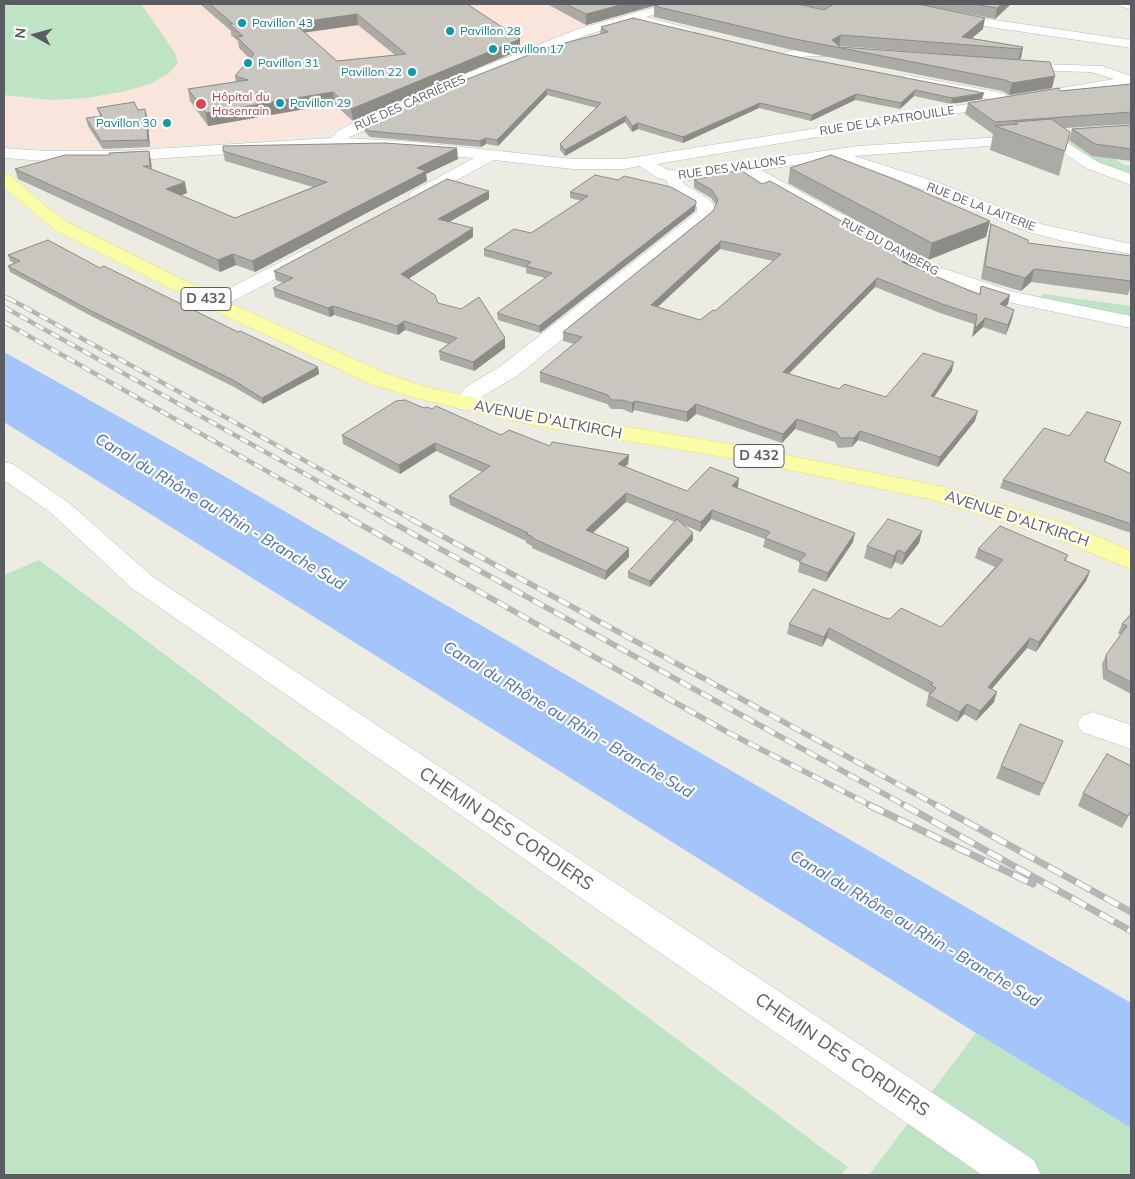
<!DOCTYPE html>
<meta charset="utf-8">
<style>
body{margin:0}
#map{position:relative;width:1135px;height:1179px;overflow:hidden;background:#ecece2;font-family:Mulish,sans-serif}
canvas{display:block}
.frame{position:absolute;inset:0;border:5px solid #5a5c62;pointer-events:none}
.north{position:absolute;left:10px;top:10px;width:50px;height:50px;-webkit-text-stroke:4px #fff;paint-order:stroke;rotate:277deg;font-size:14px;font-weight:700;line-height:20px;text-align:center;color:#5a5c62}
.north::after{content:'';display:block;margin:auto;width:18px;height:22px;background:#5a5c62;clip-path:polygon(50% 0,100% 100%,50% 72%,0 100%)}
</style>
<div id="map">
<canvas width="1135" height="1179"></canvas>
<div class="frame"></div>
<div class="north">N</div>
</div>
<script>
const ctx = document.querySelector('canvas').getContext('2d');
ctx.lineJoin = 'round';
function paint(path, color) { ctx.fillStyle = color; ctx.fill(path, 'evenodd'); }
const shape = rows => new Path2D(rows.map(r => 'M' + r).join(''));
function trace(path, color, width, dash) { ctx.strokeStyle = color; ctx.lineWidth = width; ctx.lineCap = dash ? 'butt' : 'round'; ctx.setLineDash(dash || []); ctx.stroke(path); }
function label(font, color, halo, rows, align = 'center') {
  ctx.font = font + ' Mulish,sans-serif'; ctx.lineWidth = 4.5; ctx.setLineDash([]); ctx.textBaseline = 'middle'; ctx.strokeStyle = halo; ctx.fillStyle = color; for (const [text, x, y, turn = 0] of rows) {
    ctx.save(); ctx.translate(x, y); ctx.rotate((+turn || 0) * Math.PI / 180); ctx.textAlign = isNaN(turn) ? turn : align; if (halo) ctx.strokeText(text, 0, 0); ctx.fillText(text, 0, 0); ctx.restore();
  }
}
paint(shape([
 [4,4,582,4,620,18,584,27,329,132,295,138,177,146,57,148,4,145]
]), '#fae5dd');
paint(shape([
 [31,4,141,4,175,53,178,63,169,73,150,84,121,92,86,98,50,100,4,95,4,6],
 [1084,138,1124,165,1131,166,1131,176,1093,161,1064,139],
 [1043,294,1131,306,1131,319,1039,300],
 [39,560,827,1152,848,1167,841,1175,4,1175,4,575],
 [976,1033,1131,1128,1131,1175,869,1175]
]), '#bfe3c5');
paint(shape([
 [4,352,205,465,1131,1003,1131,1128,976,1033,4,422]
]), '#a3c5fc');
const minor = shape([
 [666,4,684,4,682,6,646,17,692,29,694,32,692,35,688,36,633,21,586,35,470,82,348,138,415,142,573,159,624,159,993,100,901,82,899,79,906,75,1002,93,1009,97,1114,79,1091,72,1014,70,1007,66,1009,63,1102,66,1131,76,1131,84,657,164,668,170,681,171,859,146,1033,135,1036,138,1028,143,854,156,937,182,1041,224,1131,244,1131,254,1063,241,1029,232,925,190,834,159,761,170,936,266,1014,292,1131,316,1131,328,1003,301,922,274,742,172,682,181,684,184,710,200,716,209,711,218,517,376,483,396,472,408,464,410,456,408,453,403,467,386,501,366,697,212,697,207,671,191,666,180,658,178,639,166,624,169,573,169,494,160,417,201,411,200,409,196,411,192,474,158,336,147,121,161,46,161,4,158,4,148,46,151,121,151,331,138,338,131,349,125,460,76,578,29,666,4],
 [1117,4,1131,4,1131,9,1119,6,1117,4],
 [947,13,1131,40,1131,48,943,20,941,17,943,14,947,13],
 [810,48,844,48,851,52,844,56,810,56,788,59,781,55,788,51,810,48],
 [1048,131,1098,162,1131,174,1131,185,1086,168,1043,139,1040,136,1048,131],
 [308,248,315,250,317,254,315,258,222,307,208,307,205,303,208,299,308,248],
 [4,462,13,464,69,503,153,577,1034,1160,1041,1175,982,1175,133,589,51,513,4,480,4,462],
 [1093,712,1131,725,1131,749,1082,732,1077,724,1082,716,1093,712]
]);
const major = shape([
 [4,173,10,175,44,205,67,222,238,307,387,374,426,387,533,411,747,447,943,487,1070,525,1131,551,1131,569,1052,537,930,499,747,461,533,425,412,397,371,384,224,315,55,230,4,187,4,173]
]);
trace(minor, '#b9bac0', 1);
trace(major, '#ecdd5c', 1);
paint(minor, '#fff');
paint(major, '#fbfca7');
const railFar3 = shape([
 [4,296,11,300]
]);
const railFar2 = shape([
 [8,298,413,520],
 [4,307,388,520],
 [4,322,353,520]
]);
const railFar1 = shape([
 [351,519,729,733,872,806],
 [386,519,906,806],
 [411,519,938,806]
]);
const rail = shape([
 [869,805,1033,884],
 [904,805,1131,931],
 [936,805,1131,912]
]);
trace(railFar3, '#b5b5b6', 4);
trace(railFar2, '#b5b5b6', 4.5);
trace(railFar1, '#b5b5b6', 5.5);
trace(rail, '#b5b5b6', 7);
trace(railFar3, '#fff', 2.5, [7]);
trace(railFar2, '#fff', 3, [9]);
trace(railFar1, '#fff', 4, [12]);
trace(rail, '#fff', 5, [16]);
paint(shape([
 [200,4,475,4,468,5,520,50,353,121,334,104,208,126,190,101,188,89,236,82,235,76,250,59,239,48,238,41,231,35,231,31],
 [358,25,395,55,337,61,304,32],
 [547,4,660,4,586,25],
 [797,4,1011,4,995,19,933,7,983,29,971,38,1023,47,1021,58,1018,60,1052,88,1009,95,1002,91,788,49,654,17,654,6,824,10,825,10],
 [840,46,979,57,840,47],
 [601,27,788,55,982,99,951,104,914,96,900,109,855,100,811,121,759,108,683,143,638,129,632,132,625,122,565,156,560,150,560,144,597,108,547,95,498,146,486,144,481,147,370,137,365,132,364,126,602,33,600,33],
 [1131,84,1131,124,1065,128,1065,151,1059,176,990,150,993,134,965,114,968,103,1060,91],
 [97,108,138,110,147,116,150,147,103,149,88,126,86,118,100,116],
 [1131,125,1131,161,1092,156,1069,140,1072,129],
 [149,151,151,161,152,170,187,193,180,196,235,218,313,187,225,161,223,151,458,159,426,174,427,181,255,272,236,265,220,272,18,179,15,169,109,155,109,153],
 [790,168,990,221,986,237,928,260,788,183],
 [694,180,762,184,909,259,908,264,979,295,981,286,1008,304,1005,306,1014,310,1006,335,983,327,972,337,974,324,940,313,875,287,789,374,839,389,886,397,952,371,934,397,975,421,938,467,858,440,852,447,838,448,835,442,795,429,782,443,696,414,687,422,634,410,632,413,622,409,611,409,607,404,540,382,540,372,574,344,563,341,563,332,713,211,716,205,711,198,694,188],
 [720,249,773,261,715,311,700,320,658,307],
 [489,191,489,199,449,222,473,228,473,237,409,278,438,303,505,338,505,348,474,371,440,360,439,351,448,344,405,330,398,335,334,315,330,317,275,297,273,288,283,283,276,280,274,271],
 [570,192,695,211,540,333,498,320,497,313,545,278,526,273,526,268,484,256,484,249,531,233,581,201,570,198],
 [991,224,1028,243,1131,256,1131,285,1128,295,1031,282,1021,291,981,279,988,237],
 [8,255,100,268,238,332,318,367,319,374,263,404,234,387,93,317,10,272,8,266,14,263,10,261],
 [424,408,501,435,550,446,629,455,628,464,625,467,687,491,738,487,737,488,853,542,826,582,798,572,800,562,763,547,765,539,711,519,700,532,684,525,693,540,650,587,628,578,628,572,675,522,626,502,593,533,629,557,605,580,532,548,532,546,526,543,526,541,450,505,449,496,482,472,436,451,400,474,343,444,342,435],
 [1118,430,1105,461,1131,474,1131,533,1000,488,1003,480,1069,436],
 [922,531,919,543,902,565,895,562,891,569,864,558,867,546],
 [978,549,1068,555,1066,561,1090,571,1086,581,1036,652,1027,648,991,689,994,702,976,721,964,714,957,722,926,706,929,693,827,638,822,647,787,634,789,624,885,618,941,627,995,567,975,558],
 [1131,614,1131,694,1103,679,1102,664,1106,655,1121,635,1118,634,1122,624],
 [1063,741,1039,796,996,778,1001,766],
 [1131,766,1131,812,1122,828,1078,806,1083,793]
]), '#acaaa4');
paint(shape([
 [624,4,660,4,586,25,586,14],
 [1002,4,1011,4,995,19,997,8],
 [357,14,358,25,295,34,294,23],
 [985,18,983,29,964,45,962,37],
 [841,35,839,46,832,40],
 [520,39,520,50,353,121,351,109],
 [1023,47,1021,58,1018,60,1021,49],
 [1055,76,1052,88,1009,95,1012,83],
 [547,89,547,95,498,146,497,140],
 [915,90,914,96,900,109,901,103],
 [333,92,334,104,208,126,206,113],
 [984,93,982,99,951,104,952,98],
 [856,94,855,100,811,121,812,115],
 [760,103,759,108,683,143,683,137],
 [145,109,147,116,150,147,148,140],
 [626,116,625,122,565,156,565,150],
 [638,123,638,129,632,132,632,126],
 [486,138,486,144,481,147,480,141],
 [457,148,458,159,426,174,427,181,255,272,252,261,417,168],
 [149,151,151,161,152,176,150,166],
 [185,182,187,193,168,200,166,189],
 [489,191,489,199,439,228,438,219],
 [696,204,695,211,540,333,539,326],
 [990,221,986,237,928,260,932,243],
 [473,228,473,237,402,283,401,274],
 [721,241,720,249,650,314,651,305],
 [233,254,236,265,220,272,218,260],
 [909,259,907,268,902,262],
 [1034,269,1031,282,1021,291,1025,278],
 [877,278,875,287,781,381,783,372],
 [1010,295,1008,304,998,313,1000,304],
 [333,306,334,315,330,317,328,308],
 [1014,310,1012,319,1006,335,1008,325],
 [985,318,983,327,972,337,975,328],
 [404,321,405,330,398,335,397,326],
 [505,338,505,348,474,371,473,362],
 [954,362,952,371,928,406,931,396],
 [318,367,319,374,263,404,262,398],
 [635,401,634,410,632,413,632,403],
 [696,404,696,414,687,422,687,412],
 [978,411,975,421,938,467,940,457],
 [797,419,795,429,782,443,783,434],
 [860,431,858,440,852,447,854,438],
 [435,443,436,451,400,474,399,465],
 [629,455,628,464,617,473,618,464],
 [739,478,738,487,731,495,732,486],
 [626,493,626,502,586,539,586,530],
 [712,510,711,519,700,532,701,522],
 [922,531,919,543,902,565,905,553],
 [693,533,693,540,650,587,650,581],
 [855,533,853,542,826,582,828,573],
 [629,548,629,557,605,580,606,571],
 [898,550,895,562,891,569,894,556],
 [1090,571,1086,581,1036,652,1039,642],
 [829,628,827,638,822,647,824,637],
 [1030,638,1027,648,985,697,988,687],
 [997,692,994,702,976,721,980,711],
 [967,704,964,714,957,722,960,712]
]), '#8c8b86');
const building = shape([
 [210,4,467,4,520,39,351,109,333,92,206,113,188,89,248,80,235,76,254,54,237,37,243,36,229,24,233,24,210,4],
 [357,14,406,54,337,61,294,23,357,14],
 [566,4,624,4,586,14,566,4],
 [663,4,797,4,824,10,832,5,831,4,918,4,985,18,962,37,1023,47,1021,49,841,35,832,40,840,47,1050,62,1055,76,1012,83,1005,80,790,38,654,6,663,4],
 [973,4,1002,4,997,8,973,4],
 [633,18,788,55,984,93,952,98,915,90,901,103,856,94,812,115,760,103,683,137,638,123,632,126,626,116,565,150,560,144,601,103,547,89,497,140,486,138,480,141,369,131,364,126,470,78,549,47,608,32,601,27,633,18],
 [1131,84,1131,112,995,122,968,103,1059,88,1060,91,1131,84],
 [134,102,138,110,145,109,148,140,101,141,86,118,102,116,97,108,134,102],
 [1051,119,1070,132,1065,151,995,126,1018,124,1015,122,1051,119],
 [1131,125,1131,149,1095,144,1072,129,1131,125],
 [385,143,457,148,417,168,426,171,252,261,233,254,218,260,15,169,65,155,110,155,109,153,149,151,150,166,143,166,185,182,166,189,235,218,327,182,223,151,223,146,385,143],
 [831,155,894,179,990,221,932,243,790,168,831,155],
 [742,171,762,184,770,181,909,259,902,262,980,295,981,286,1010,295,1000,304,1014,310,1008,325,985,318,975,328,977,315,942,304,877,278,783,372,839,389,844,384,886,397,923,353,954,362,931,396,978,411,940,457,860,431,854,438,840,438,836,432,797,419,783,434,696,404,687,412,635,401,632,403,622,400,611,400,608,395,540,372,582,337,563,332,713,211,718,200,712,190,694,180,727,172,742,171],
 [721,241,781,254,715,311,713,310,700,320,651,305,721,241],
 [595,175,618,180,624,176,671,187,696,201,696,204,539,326,497,313,552,273,526,266,531,262,484,249,514,229,531,233,588,196,570,192,595,175],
 [447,179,489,191,438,219,473,228,401,274,435,295,438,303,461,309,479,297,505,338,473,362,439,351,457,338,404,321,397,326,333,306,328,308,273,288,293,278,274,271,447,179],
 [991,224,1028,240,1028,243,1131,256,1131,281,1034,269,1025,278,985,266,991,224],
 [48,240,100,268,104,266,238,332,240,331,318,367,262,398,233,380,91,311,8,266,20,261,8,255,48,240],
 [405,400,424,408,427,407,432,409,436,406,501,435,509,430,550,446,552,442,629,455,618,464,687,491,710,467,739,478,732,486,855,533,828,573,799,562,806,554,765,538,770,532,712,510,701,522,626,493,586,530,629,548,606,571,532,538,533,537,526,534,528,533,449,496,490,466,435,443,399,465,342,435,396,401,405,400],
 [1087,412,1121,422,1104,461,1131,474,1131,524,1003,480,1044,428,1069,436,1087,412],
 [677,519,693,533,650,581,628,572,677,519],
 [888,519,922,531,905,553,898,550,894,556,867,546,888,519],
 [1000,526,1068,555,1064,560,1090,571,1039,642,1030,638,988,687,997,692,980,711,967,704,960,712,929,696,936,688,931,685,933,683,829,628,824,637,789,624,813,589,885,618,890,619,901,608,941,627,1003,560,978,549,1000,526],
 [1131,614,1131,682,1107,670,1106,655,1127,626,1122,624,1131,614],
 [1020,724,1063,741,1044,784,1001,766,1020,724],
 [1107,754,1131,766,1131,811,1128,816,1083,793,1107,754]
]);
paint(building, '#c8c6bf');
trace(building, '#8c8b86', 1);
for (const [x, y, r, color] of [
 [242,23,5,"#0f9aa8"],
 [450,31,5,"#0f9aa8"],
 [493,49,5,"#0f9aa8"],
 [248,63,5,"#0f9aa8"],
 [412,72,5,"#0f9aa8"],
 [280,103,5,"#0f9aa8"],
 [201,104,6,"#e0444e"],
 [167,123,5,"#0f9aa8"]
]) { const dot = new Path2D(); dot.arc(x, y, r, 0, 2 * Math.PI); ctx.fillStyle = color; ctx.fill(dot); trace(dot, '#fff', 2); }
label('12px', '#0d838f', '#fff', [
 ["Pavillon 43",252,23],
 ["Pavillon 28",460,31],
 ["Pavillon 17",503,49],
 ["Pavillon 31",258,63],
 ["Pavillon 22",402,72,"right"],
 ["Pavillon 29",290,103],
 ["Pavillon 30",157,123,"right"]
], 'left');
label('12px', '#be3a42', '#fff', [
 ["Hôpital du",212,97],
 ["Hasenrain",212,111]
], 'left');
label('12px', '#5a5c62', '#fff', [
 ["RUE DES CARRIÈRES",410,103,-24],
 ["RUE DE LA PATROUILLE",887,121,-9],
 ["RUE DES VALLONS",732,168,-8],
 ["RUE DE LA LAITERIE",981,207,21],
 ["RUE DU DAMBERG",890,247,28]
]);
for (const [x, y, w] of [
 [206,299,50],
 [759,456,50]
]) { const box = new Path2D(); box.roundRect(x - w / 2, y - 11.5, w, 23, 4); ctx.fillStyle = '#fff'; ctx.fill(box); trace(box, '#5a5c62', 1); }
label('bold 14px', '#5a5c62', null, [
 ["D 432",206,299],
 ["D 432",759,456]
]);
label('15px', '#5a5c62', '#fff', [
 ["AVENUE D'ALTKIRCH",548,420,11],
 ["AVENUE D'ALTKIRCH",1017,519,18]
]);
label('italic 16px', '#466cbe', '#fff', [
 ["Canal du Rhône au Rhin - Branche Sud",220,512,31],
 ["Canal du Rhône au Rhin - Branche Sud",568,720,31],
 ["Canal du Rhône au Rhin - Branche Sud",915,929,31]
]);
label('18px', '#5a5c62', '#fff', [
 ["CHEMIN DES CORDIERS",506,829,34],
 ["CHEMIN DES CORDIERS",842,1055,34]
]);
</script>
